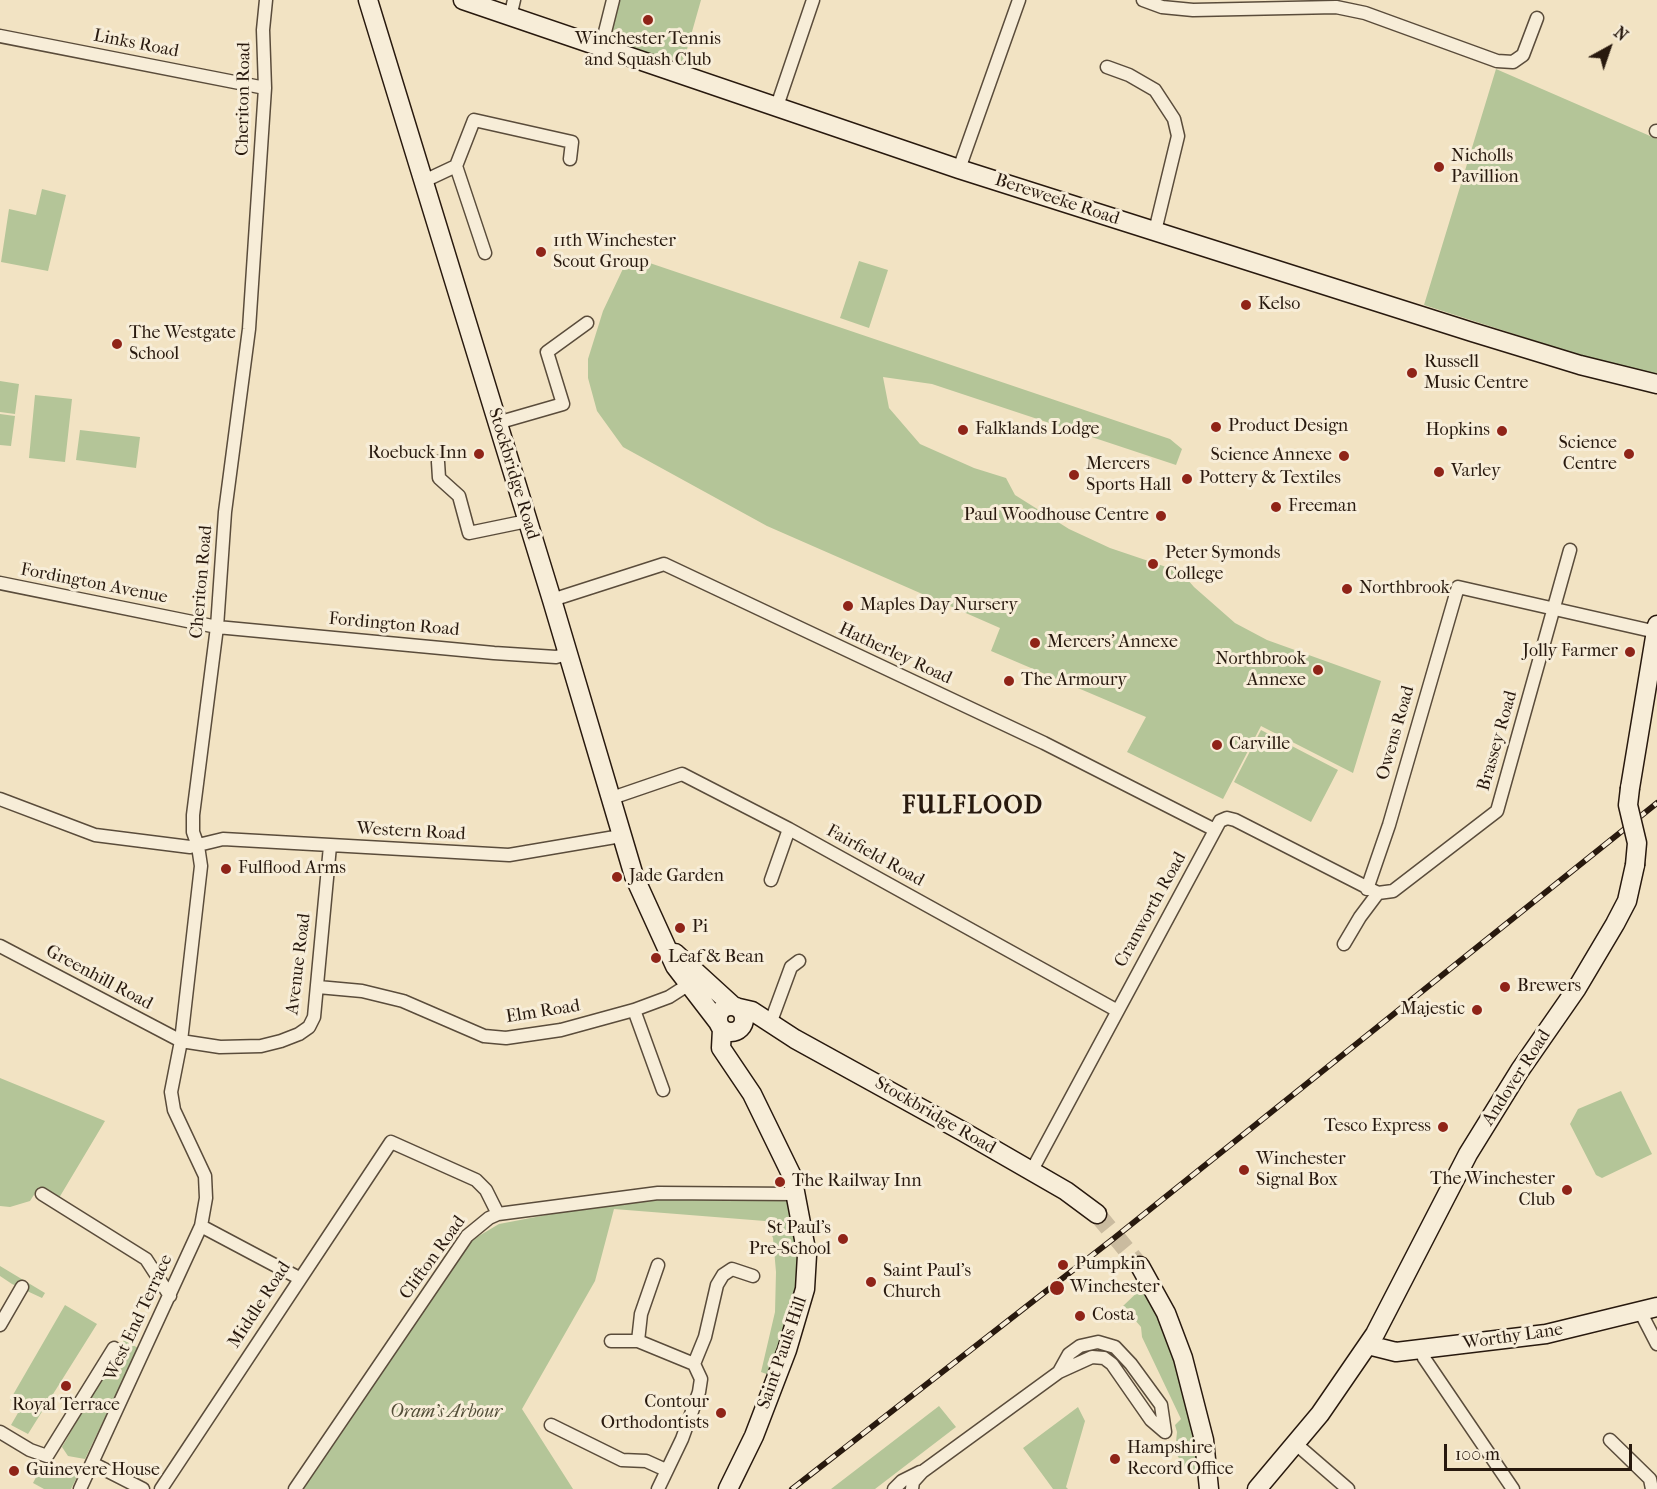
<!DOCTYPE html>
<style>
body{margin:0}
#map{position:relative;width:1657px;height:1489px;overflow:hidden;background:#f2e3c3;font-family:"IM FELL French Canon",serif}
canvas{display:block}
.north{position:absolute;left:1579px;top:18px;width:60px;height:60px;-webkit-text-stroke:4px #f7edd8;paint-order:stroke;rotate:40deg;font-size:16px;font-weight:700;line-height:24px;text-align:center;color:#28190e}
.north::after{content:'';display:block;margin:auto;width:21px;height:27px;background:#28190e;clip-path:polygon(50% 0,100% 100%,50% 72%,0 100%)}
.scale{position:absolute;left:1444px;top:1444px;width:188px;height:27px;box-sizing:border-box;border:3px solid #28190e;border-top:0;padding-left:8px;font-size:18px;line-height:21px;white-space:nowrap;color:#28190e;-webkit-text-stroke:4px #f7edd8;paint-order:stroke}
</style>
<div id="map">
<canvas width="1657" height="1489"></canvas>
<div class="north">N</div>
<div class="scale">100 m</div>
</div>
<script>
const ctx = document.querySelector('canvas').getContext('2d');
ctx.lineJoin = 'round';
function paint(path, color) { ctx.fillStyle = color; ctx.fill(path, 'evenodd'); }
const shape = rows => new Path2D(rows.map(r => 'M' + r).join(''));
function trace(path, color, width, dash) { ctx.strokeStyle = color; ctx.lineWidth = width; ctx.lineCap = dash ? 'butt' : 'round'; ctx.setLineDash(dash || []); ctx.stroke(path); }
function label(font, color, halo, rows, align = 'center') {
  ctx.font = font + ' "IM FELL French Canon",serif'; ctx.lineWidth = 6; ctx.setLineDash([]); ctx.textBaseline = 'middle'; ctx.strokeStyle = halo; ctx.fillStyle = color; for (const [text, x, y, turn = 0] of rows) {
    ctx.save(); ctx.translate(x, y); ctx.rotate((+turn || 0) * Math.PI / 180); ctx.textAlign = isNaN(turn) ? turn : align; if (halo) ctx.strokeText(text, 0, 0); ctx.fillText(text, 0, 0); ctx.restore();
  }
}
paint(shape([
 [606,0,701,0,682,67,596,39],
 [1496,69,1657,139,1657,380,1424,305],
 [42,189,66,195,48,271,1,262,9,209,36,215],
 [629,256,1170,439,1182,449,1176,465,932,384,883,377,889,408,920,444,974,468,1006,478,1015,495,1069,529,1110,548,1181,572,1194,587,1235,623,1267,640,1381,681,1353,773,1261,726,1223,799,1127,752,1146,717,991,651,1000,628,767,526,623,447,597,411,588,378,588,359,603,311],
 [859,261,888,270,869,328,840,318],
 [0,381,19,384,15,414,0,412],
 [35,395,72,399,65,462,29,458],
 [0,414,15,416,11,446,0,445],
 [80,430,140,437,136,468,76,460],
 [1261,730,1338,770,1311,822,1234,782],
 [0,1078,105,1121,59,1198,39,1187,30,1201,10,1207,0,1206],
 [1621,1091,1652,1154,1602,1178,1596,1175,1570,1124,1578,1109],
 [661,1197,790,1198,803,1257,801,1283,772,1376,761,1372,775,1312,776,1272,773,1238,765,1221,614,1209,595,1281,522,1409,573,1489,303,1489,472,1240,499,1224,615,1202],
 [0,1266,45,1293,42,1298,12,1284,0,1276],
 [1146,1284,1181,1361,1203,1469,1188,1472,1175,1452,1177,1432,1175,1425,1181,1419,1142,1337,1141,1327,1123,1306],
 [65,1305,97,1324,28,1434,11,1425,22,1406,10,1400],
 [124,1340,138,1348,85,1459,68,1456,62,1447],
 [939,1406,956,1427,875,1489,831,1489],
 [1078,1407,1085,1421,1066,1487,1068,1489,1053,1489,1023,1448],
 [44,1462,81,1469,71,1489,44,1489,33,1483]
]), '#b4c598');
trace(shape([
 [1097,1214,1140,1266]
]), '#cabb9f', 18, [18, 9]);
const street = shape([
 [1143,0,1162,7,1193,10,1336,7,1365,13,1497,61,1513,62,1523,55,1537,18],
 [510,17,514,0],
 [0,36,265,88],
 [601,48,613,0],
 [1107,67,1129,75,1155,90,1174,119,1178,136,1155,231],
 [776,109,813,0],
 [1656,131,1657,131],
 [456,166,485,253],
 [959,169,1019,0],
 [422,182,456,166,474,120,572,142,570,159],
 [497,423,563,404,547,352,587,323],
 [438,462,439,478,459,496,469,533,527,521],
 [0,583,217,627,494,653,556,657,567,654],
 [552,600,664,564,1044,743,1215,830],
 [0,799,95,835,190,847,223,839,509,855,621,836],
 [609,799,682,774,789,829,1116,1010],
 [771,880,789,829],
 [1367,889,1389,825,1458,587,1656,632],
 [1344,944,1360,917,1378,893,1393,891,1497,811,1570,550],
 [0,946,181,1041,220,1047,261,1046,281,1041,299,1034,309,1027,314,1017,330,846],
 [318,987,362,991,403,1001,484,1036,506,1038,561,1030,634,1010,669,997,694,981],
 [634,1010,663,1090],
 [770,1024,791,967,799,961],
 [1031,1172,1220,821,1227,818,1235,820,1378,893],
 [42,1194,146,1259,170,1296],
 [201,1226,299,1278],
 [1641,1313,1657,1344],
 [0,1325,22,1287],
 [611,1341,638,1341,694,1364],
 [638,1341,641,1314,658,1265],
 [1421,1350,1424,1358,1513,1489],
 [1059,1372,1069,1354,1080,1346,1098,1342,1115,1347,1131,1364,1161,1405,1165,1432],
 [551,1425,622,1460,646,1461,666,1470],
 [0,1432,30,1450,47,1456,114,1348],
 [1610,1440,1650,1479,1652,1489],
 [1296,1444,1348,1489],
 [92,1463,143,1489],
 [80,1489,201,1226,206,1198,205,1176,174,1110,171,1092,181,1041,201,866,198,846,193,832,193,815,217,627,225,512,249,329,265,88,263,30,266,0],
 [161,1489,391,1142,476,1180,486,1190,498,1214],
 [295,1489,467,1236,489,1218,498,1214,658,1193,796,1194],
 [658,1489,682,1439,699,1392,701,1379,694,1364,705,1337,717,1285,723,1275,732,1269,753,1276],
 [894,1489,902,1481,920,1472],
 [912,1489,913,1482,922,1472,1059,1372,1092,1357,1104,1358,1112,1364,1151,1420,1165,1432]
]);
const secondary = shape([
 [368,0,552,600,634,876,675,966,718,1022],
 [463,0,959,169,1472,332,1580,365,1657,384],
 [1630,788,1657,625],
 [675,953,732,1005],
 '718 1019a13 13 0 1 1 26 0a13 13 0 1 1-26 0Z',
 [739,1008,752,1011,795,1039,962,1131,1066,1191,1097,1214],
 [722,1029,721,1048,752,1094,792,1176,807,1255,805,1289,787,1350,754,1436,728,1489],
 [1140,1266,1166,1313,1183,1358,1204,1440,1209,1489],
 [1368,1345,1396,1352,1546,1334,1657,1307],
 [1257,1489,1320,1414,1375,1334,1468,1154,1520,1070,1577,988,1615,924,1627,901,1635,865]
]);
trace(street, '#5a4c3b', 15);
trace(secondary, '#28190e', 21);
trace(street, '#f7edd8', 12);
trace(secondary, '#f7edd8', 18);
const rail = shape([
 [792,1489,1113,1239,1657,803]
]);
trace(rail, '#28190e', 6);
trace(rail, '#f7edd8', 4, [11]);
const secondaryBridge = shape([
 [1630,788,1628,805,1637,843,1635,865]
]);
trace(secondaryBridge, '#28190e', 21, []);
trace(secondaryBridge, '#f7edd8', 18);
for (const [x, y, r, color] of [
 [648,20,6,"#8f2418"],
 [1439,167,6,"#8f2418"],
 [541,252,6,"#8f2418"],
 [1246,305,6,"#8f2418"],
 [117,344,6,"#8f2418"],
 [1412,373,6,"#8f2418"],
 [1216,427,6,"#8f2418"],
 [963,430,6,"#8f2418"],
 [1502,431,6,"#8f2418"],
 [479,454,6,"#8f2418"],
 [1629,454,6,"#8f2418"],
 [1344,456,6,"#8f2418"],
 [1439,472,6,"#8f2418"],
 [1074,475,6,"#8f2418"],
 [1187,479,6,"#8f2418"],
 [1276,507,6,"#8f2418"],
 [1161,516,6,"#8f2418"],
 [1153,564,6,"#8f2418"],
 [1347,589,6,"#8f2418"],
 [848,606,6,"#8f2418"],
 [1035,643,6,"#8f2418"],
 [1630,652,6,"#8f2418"],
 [1318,670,6,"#8f2418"],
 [1009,681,6,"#8f2418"],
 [1217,745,6,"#8f2418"],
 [226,869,6,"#8f2418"],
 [617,877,6,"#8f2418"],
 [680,928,6,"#8f2418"],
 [656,958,6,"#8f2418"],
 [1505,987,6,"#8f2418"],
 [1477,1010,6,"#8f2418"],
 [1443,1127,6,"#8f2418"],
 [1244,1170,6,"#8f2418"],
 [780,1182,6,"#8f2418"],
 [1567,1190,6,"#8f2418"],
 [843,1239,6,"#8f2418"],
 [1063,1265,6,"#8f2418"],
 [871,1282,6,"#8f2418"],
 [1057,1288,8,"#8f2418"],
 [1080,1316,6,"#8f2418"],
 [66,1386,6,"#8f2418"],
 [721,1413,6,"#8f2418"],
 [1115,1459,6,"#8f2418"],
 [14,1471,6,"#8f2418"]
]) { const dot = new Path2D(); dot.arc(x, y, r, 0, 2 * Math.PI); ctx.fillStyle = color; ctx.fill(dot); trace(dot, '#f7edd8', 2); }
label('18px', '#28190e', '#f7edd8', [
 ["Winchester Tennis",648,40,"center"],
 ["and Squash Club",648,61,"center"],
 ["Nicholls",1451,157],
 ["Pavillion",1451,178],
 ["11th Winchester",553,242],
 ["Scout Group",553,263],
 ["Kelso",1258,305],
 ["The Westgate",129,334],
 ["School",129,355],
 ["Russell",1424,363],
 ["Music Centre",1424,384],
 ["Product Design",1228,427],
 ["Falklands Lodge",975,430],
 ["Hopkins",1490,431,"right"],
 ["Science",1617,444,"right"],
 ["Centre",1617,465,"right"],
 ["Roebuck Inn",467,454,"right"],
 ["Science Annexe",1332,456,"right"],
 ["Mercers",1086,465],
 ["Sports Hall",1086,486],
 ["Varley",1451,472],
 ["Pottery & Textiles",1199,479],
 ["Freeman",1288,507],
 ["Paul Woodhouse Centre",1149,516,"right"],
 ["Peter Symonds",1165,554],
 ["College",1165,575],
 ["Northbrook",1359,589],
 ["Maples Day Nursery",860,606],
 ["Mercers' Annexe",1047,643],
 ["Jolly Farmer",1618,652,"right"],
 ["Northbrook",1306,660,"right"],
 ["Annexe",1306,681,"right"],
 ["The Armoury",1021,681],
 ["Carville",1229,745],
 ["Fulflood Arms",238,869],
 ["Jade Garden",629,877],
 ["Pi",692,928],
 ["Leaf & Bean",668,958],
 ["Brewers",1517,987],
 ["Majestic",1465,1010,"right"],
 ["Tesco Express",1431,1127,"right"],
 ["Winchester",1256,1160],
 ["Signal Box",1256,1181],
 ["The Winchester",1555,1180,"right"],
 ["Club",1555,1201,"right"],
 ["The Railway Inn",792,1182],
 ["St Paul's",831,1229,"right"],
 ["Pre-School",831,1250,"right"],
 ["Pumpkin",1075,1265],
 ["Saint Paul's",883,1272],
 ["Church",883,1293],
 ["Winchester",1070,1288],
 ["Costa",1092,1316],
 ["Contour",709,1403,"right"],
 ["Orthodontists",709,1424,"right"],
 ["Royal Terrace",66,1406,"center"],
 ["Hampshire",1127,1449],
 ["Record Office",1127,1470],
 ["Guinevere House",26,1471]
], 'left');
label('18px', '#28190e', '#f7edd8', [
 ["Links Road",136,44,11],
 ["Cheriton Road",244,99,-89],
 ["Bereweeke Road",1057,200,18],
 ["Stockbridge Road",513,474,73],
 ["Cheriton Road",202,582,-85],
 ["Fordington Avenue",94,584,11],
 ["Fordington Road",394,625,5],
 ["Hatherley Road",895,654,25],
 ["Owens Road",1396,733,-74],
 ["Brassey Road",1498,741,-74],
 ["Western Road",411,832,3],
 ["Fairfield Road",875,856,29],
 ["Cranworth Road",1151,910,-61],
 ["Avenue Road",299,964,-83],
 ["Greenhill Road",99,978,28],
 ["Elm Road",543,1012,-9],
 ["Andover Road",1517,1078,-57],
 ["Stockbridge Road",935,1116,30],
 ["Clifton Road",433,1258,-54],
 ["Middle Road",260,1305,-57],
 ["West End Terrace",139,1318,-65],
 ["Worthy Lane",1513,1337,-8],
 ["Saint Pauls Hill",783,1353,-71]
]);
label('italic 18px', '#524d37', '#f7edd8', [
 ["Oram's Arbour",446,1413]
]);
ctx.letterSpacing = '1.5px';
label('bold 24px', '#28190e', '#f7edd8', [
 ["FULFLOOD",973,807]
]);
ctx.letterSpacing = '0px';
</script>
